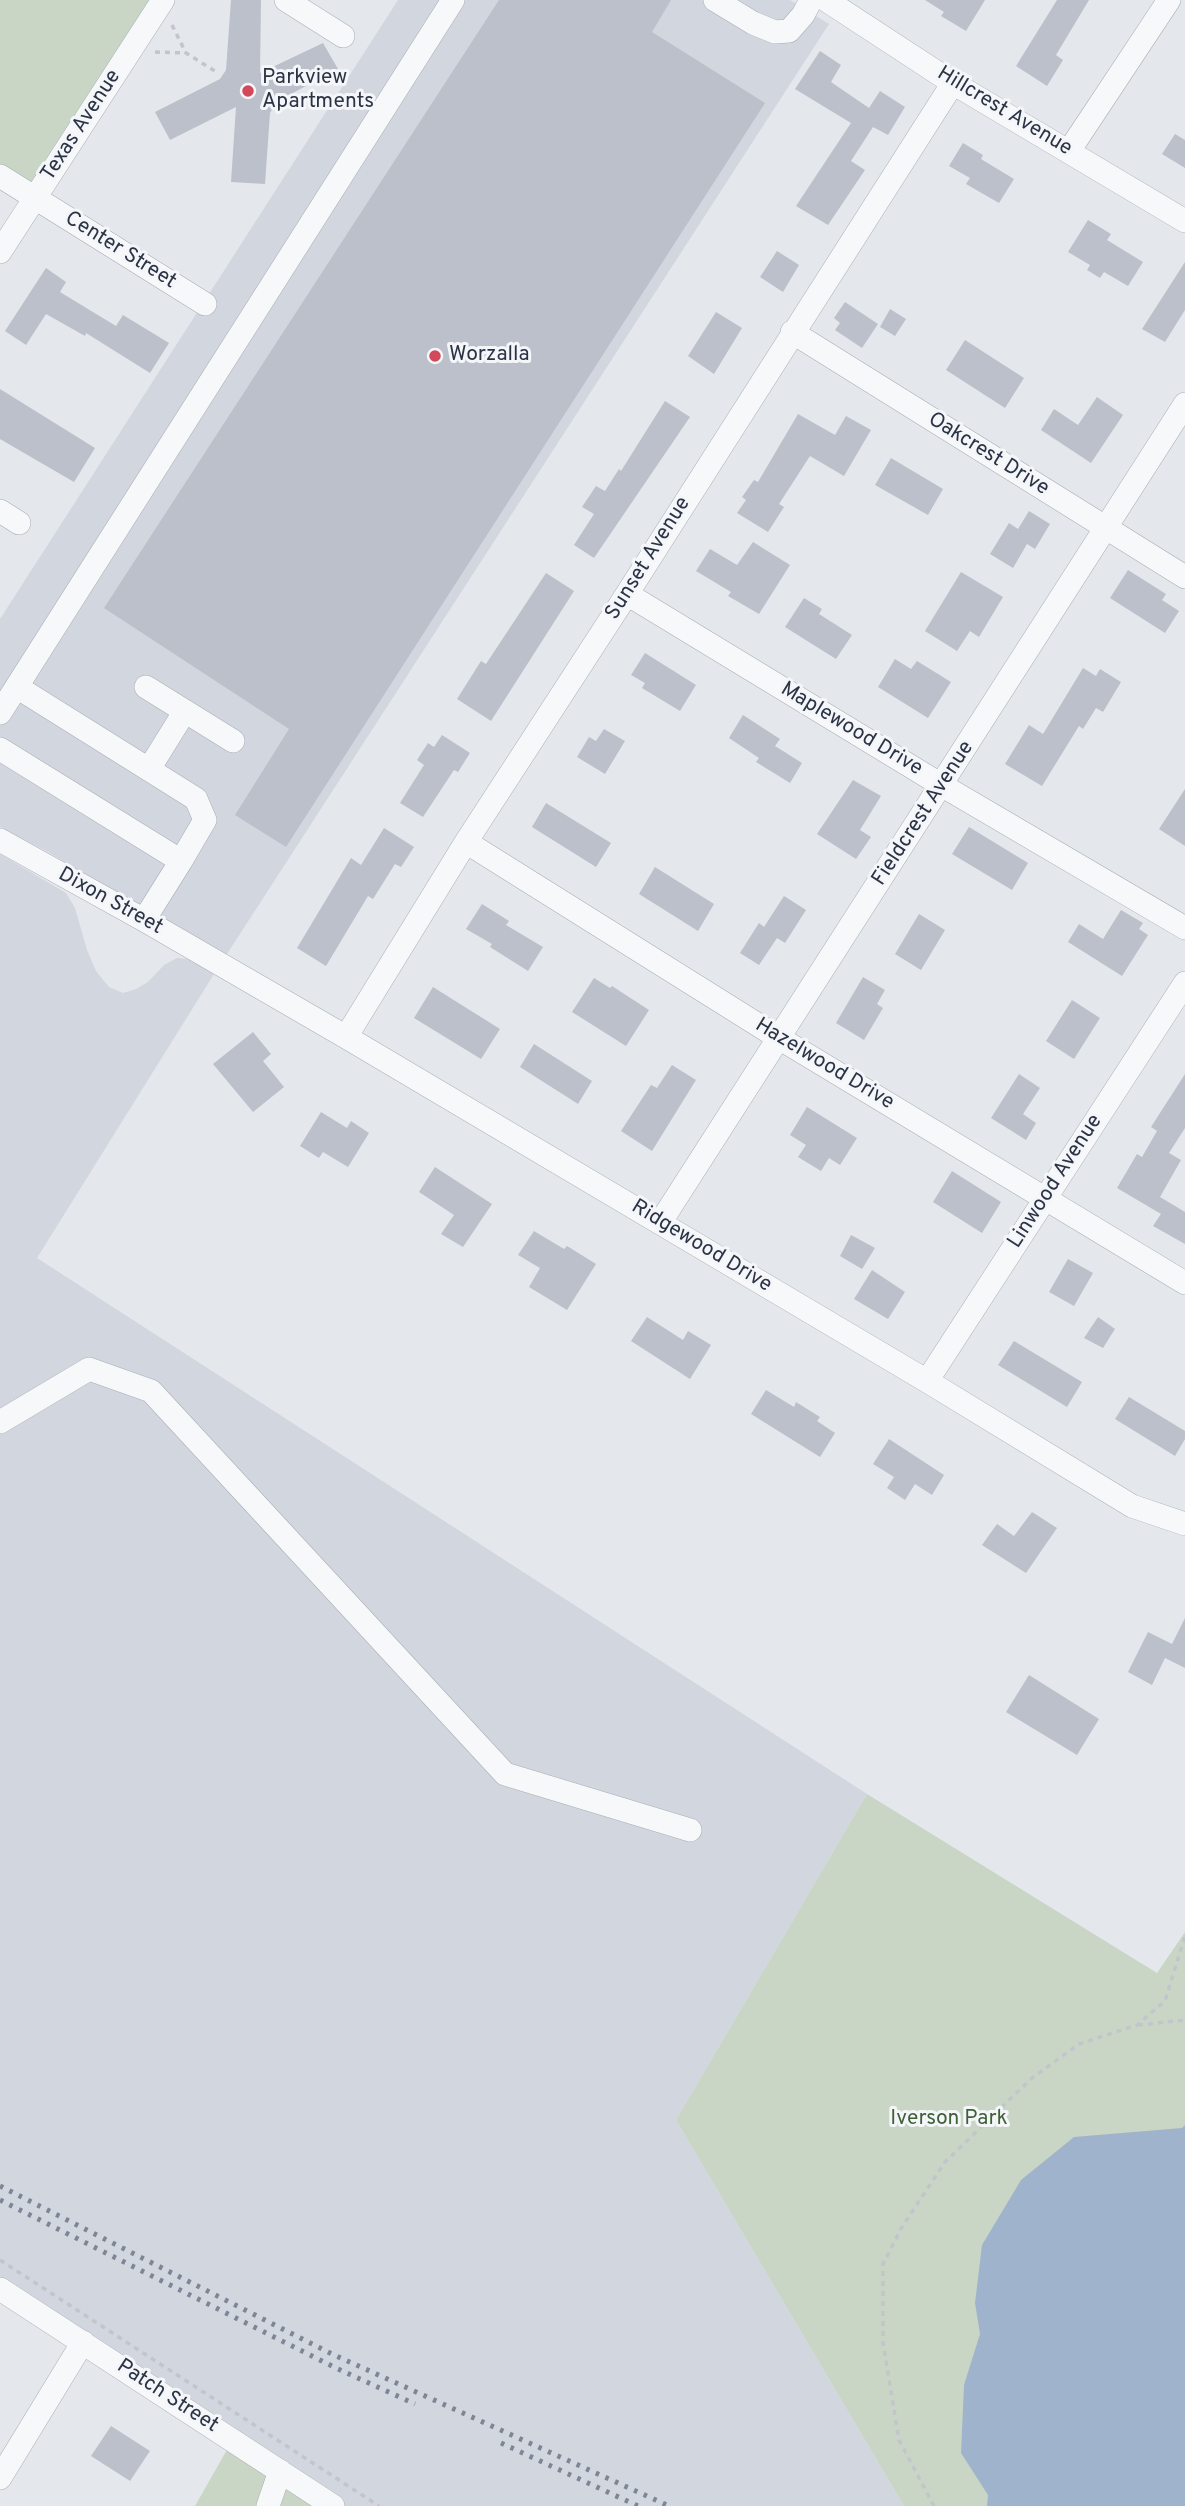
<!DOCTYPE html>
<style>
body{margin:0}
canvas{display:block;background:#e4e7ec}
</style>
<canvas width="1185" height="2506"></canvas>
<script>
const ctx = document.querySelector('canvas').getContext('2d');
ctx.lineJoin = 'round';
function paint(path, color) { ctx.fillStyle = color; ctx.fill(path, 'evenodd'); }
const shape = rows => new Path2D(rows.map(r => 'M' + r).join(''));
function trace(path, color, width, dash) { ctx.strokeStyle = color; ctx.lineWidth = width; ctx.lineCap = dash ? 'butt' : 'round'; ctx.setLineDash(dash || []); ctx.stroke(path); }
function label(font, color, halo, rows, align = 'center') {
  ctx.font = font + ' Overpass,sans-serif'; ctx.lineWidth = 6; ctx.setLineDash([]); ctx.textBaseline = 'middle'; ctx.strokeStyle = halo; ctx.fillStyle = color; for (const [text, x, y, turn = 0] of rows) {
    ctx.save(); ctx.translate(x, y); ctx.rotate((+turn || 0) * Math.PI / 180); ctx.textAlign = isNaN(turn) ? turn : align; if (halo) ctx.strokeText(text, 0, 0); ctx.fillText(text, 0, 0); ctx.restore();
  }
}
paint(shape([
 [398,0,790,0,829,24,225,957,48,852,0,827,0,619],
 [0,854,66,893,75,908,87,950,96,971,109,987,123,993,136,989,148,982,164,965,177,958,189,959,214,974,37,1258,867,1794,676,2120,904,2506,333,2506,0,2289]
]), '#d2d6de');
paint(shape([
 [0,0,163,0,35,198,0,176],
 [867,1794,1157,1973,1185,1932,1185,2506,904,2506,676,2120],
 [228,2448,317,2506,195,2506]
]), '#c9d6c5');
paint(shape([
 [1185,2125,1185,2506,987,2506,988,2495,961,2453,964,2385,980,2334,975,2303,982,2245,1021,2180,1074,2137,1182,2128]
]), '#9fb4cc');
paint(shape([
 [231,0,261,0,260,73,323,43,338,69,276,102,270,113,265,184,231,182,236,107,170,140,155,112,220,79,226,70],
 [499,0,671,0,652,32,765,103,286,847,235,815,289,729,104,608],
 [925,0,985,0,966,31,941,16,944,12],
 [1057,0,1089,0,1056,55,1063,60,1047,86,1016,66],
 [820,51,841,65,831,82,869,108,880,91,905,107,888,135,873,127,851,161,865,170,828,225,796,206,851,123,795,89],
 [1175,134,1185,140,1185,168,1162,154],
 [963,143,983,155,981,159,1014,179,999,203,966,184,970,178,949,166],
 [1088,220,1111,234,1107,240,1143,262,1128,286,1104,272,1100,278,1087,270,1090,265,1068,252],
 [777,251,799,265,783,292,760,277],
 [1185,262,1185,310,1165,342,1142,329],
 [46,268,66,282,60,292,116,326,123,315,169,343,150,373,86,333,85,336,46,314,26,345,5,331],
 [845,302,878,324,862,348,835,330,840,323,834,318],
 [890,309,906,319,895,336,880,327],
 [716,312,742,328,714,374,688,356],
 [965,340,1024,378,1005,408,946,370],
 [0,389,95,448,74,482,0,439],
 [1097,397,1123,415,1091,463,1041,430,1054,409,1078,425],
 [665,401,690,417,594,558,574,545,594,514,582,507,596,486,605,491,619,469,621,471],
 [798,414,835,435,846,416,871,430,844,476,810,456,779,504,784,507,768,532,737,513,746,500,742,497,754,480,758,482],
 [891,458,943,489,928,515,875,485],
 [1029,511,1050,524,1035,549,1027,544,1013,568,990,554,1009,523,1018,529],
 [753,542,790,565,759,614,728,596,731,592,696,571,710,549,737,565],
 [1128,570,1166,594,1162,600,1179,611,1165,633,1110,598],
 [961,572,1003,597,979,637,970,631,957,651,925,631],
 [546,573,574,591,491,721,457,699,481,661,486,664],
 [804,598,822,609,819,614,852,635,836,659,785,627],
 [645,653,696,685,680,711,642,688,645,683,631,675],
 [895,659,911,669,917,661,951,682,928,718,878,687],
 [1083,668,1096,676,1100,669,1121,682,1103,712,1096,708,1083,729,1079,726,1042,786,1005,764,1029,725,1043,734],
 [743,715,780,739,775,746,802,763,790,783,756,762,759,758,729,738],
 [604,729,625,741,605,774,577,757,589,737,596,741],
 [442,735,470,753,458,772,454,770,423,817,400,803,424,765,417,760,428,743,434,747],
 [853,780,881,796,860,830,871,837,856,859,817,834],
 [1185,789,1185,846,1159,829],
 [546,803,611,843,596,867,532,827],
 [969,827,1028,863,1012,890,952,854],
 [384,828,414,847,401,867,395,864,373,899,368,896,326,966,297,948,351,858,361,865],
 [655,867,714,904,698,931,639,894],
 [784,896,806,910,785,943,777,938,759,965,740,953,759,923,764,927],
 [482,904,509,921,506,925,543,947,528,971,490,947,492,944,466,929],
 [1121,910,1143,923,1139,929,1148,935,1122,976,1068,942,1079,924,1103,939],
 [919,914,945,930,921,970,895,954],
 [863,977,885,990,877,1004,883,1008,864,1040,836,1023],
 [594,978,610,988,612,986,649,1010,626,1046,572,1012],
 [433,987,500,1029,481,1059,414,1018],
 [1072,1000,1100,1018,1074,1059,1046,1041],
 [253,1032,271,1054,263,1061,284,1087,253,1112,213,1064],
 [534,1044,592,1081,578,1104,520,1067],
 [672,1065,696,1080,652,1151,621,1131,651,1085,657,1088],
 [1019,1074,1040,1088,1023,1114,1036,1123,1026,1140,991,1118],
 [1185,1074,1185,1128,1169,1153,1181,1160,1160,1197,1185,1212,1185,1244,1153,1226,1161,1214,1117,1188,1137,1154,1142,1157,1157,1131,1151,1127],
 [807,1107,857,1138,840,1165,829,1158,821,1171,798,1157,806,1145,790,1135],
 [321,1112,347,1128,351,1121,369,1133,348,1167,323,1152,319,1158,300,1146],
 [435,1167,492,1204,463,1247,441,1234,454,1215,419,1192],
 [952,1171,1001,1202,982,1233,933,1202],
 [534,1231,564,1249,567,1246,596,1264,567,1310,529,1287,540,1268,518,1255],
 [851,1235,875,1248,862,1269,840,1256],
 [1068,1259,1093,1273,1074,1306,1049,1292],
 [872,1270,905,1292,888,1319,854,1299],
 [647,1317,683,1340,688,1331,711,1345,690,1379,631,1341],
 [1098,1317,1115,1329,1103,1348,1084,1338],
 [1014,1341,1082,1382,1067,1407,998,1365],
 [766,1390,794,1407,796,1402,820,1417,817,1421,835,1433,820,1457,751,1414],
 [1129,1397,1185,1431,1185,1439,1175,1456,1115,1419],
 [889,1439,944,1475,932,1495,915,1484,905,1500,887,1488,894,1477,873,1464],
 [1032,1512,1057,1528,1026,1573,982,1545,997,1524,1014,1536],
 [1185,1618,1185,1668,1165,1658,1152,1685,1128,1672,1148,1632,1172,1644],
 [1029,1675,1099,1719,1077,1755,1006,1712],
 [111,2426,150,2451,130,2481,91,2456]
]), '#bbc0ca');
const minor = shape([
 [286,0,343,36],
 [715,0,753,23,775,32,789,31,803,15,811,0],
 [826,0,953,83,1185,221],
 [1069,151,1169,0],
 [0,176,205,304],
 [0,252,163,0],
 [792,332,1185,577],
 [0,511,19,523],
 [627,594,943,786,1185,928],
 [146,687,233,741],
 [0,713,453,0],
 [0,749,181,861,205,820,196,799,17,687],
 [149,769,185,711],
 [0,840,144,920,346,1037,927,1381,1132,1506,1185,1524],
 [466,842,779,1038,1185,1283],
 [144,920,181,861],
 [346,1037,466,842,627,594,953,83],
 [660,1223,1185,404],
 [927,1381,1185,983],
 [0,1422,89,1369,151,1391,505,1774,690,1830],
 [0,2289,333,2506],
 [0,2478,83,2342],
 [268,2506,280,2471]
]);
trace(minor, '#a9aeb7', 24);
trace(shape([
 [172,25,186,53,218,73],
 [155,52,186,53],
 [1138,2025,1185,2020],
 [0,2260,379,2506],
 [934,2506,899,2440,883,2343,883,2264,902,2227,945,2162,1032,2078,1079,2044,1137,2025,1165,2001,1185,1936]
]), '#c2c5cb', 3.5, [5, 5]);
trace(minor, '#f7f8fa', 23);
trace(shape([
 [0,2186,332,2354,669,2506],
 [0,2200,338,2369,415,2404],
 [501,2443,638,2506]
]), '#7d8696', 5, [3.5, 7]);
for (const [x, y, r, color] of [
 [248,91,7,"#d1495b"],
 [435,356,7,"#d1495b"]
]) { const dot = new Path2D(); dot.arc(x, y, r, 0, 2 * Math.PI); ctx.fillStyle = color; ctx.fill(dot); trace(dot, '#f4f6f9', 2.5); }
label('21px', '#2b3445', '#f4f6f9', [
 ["Parkview",262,79],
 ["Apartments",262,103],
 ["Worzalla",449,356]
], 'left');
label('21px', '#2b3445', '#f4f6f9', [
 ["Hillcrest Avenue",1004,112,31],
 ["Texas Avenue",82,126,-57],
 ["Center Street",120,251,32],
 ["Oakcrest Drive",988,455,32],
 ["Sunset Avenue",649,559,-58],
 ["Maplewood Drive",851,730,31],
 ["Fieldcrest Avenue",924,814,-57],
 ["Dixon Street",110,902,29],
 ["Hazelwood Drive",824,1065,31],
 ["Linwood Avenue",1056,1182,-57],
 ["Ridgewood Drive",701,1247,31],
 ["Patch Street",167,2397,33]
]);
label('21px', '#3f6138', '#f4f6f9', [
 ["Iverson Park",949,2120]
]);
</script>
